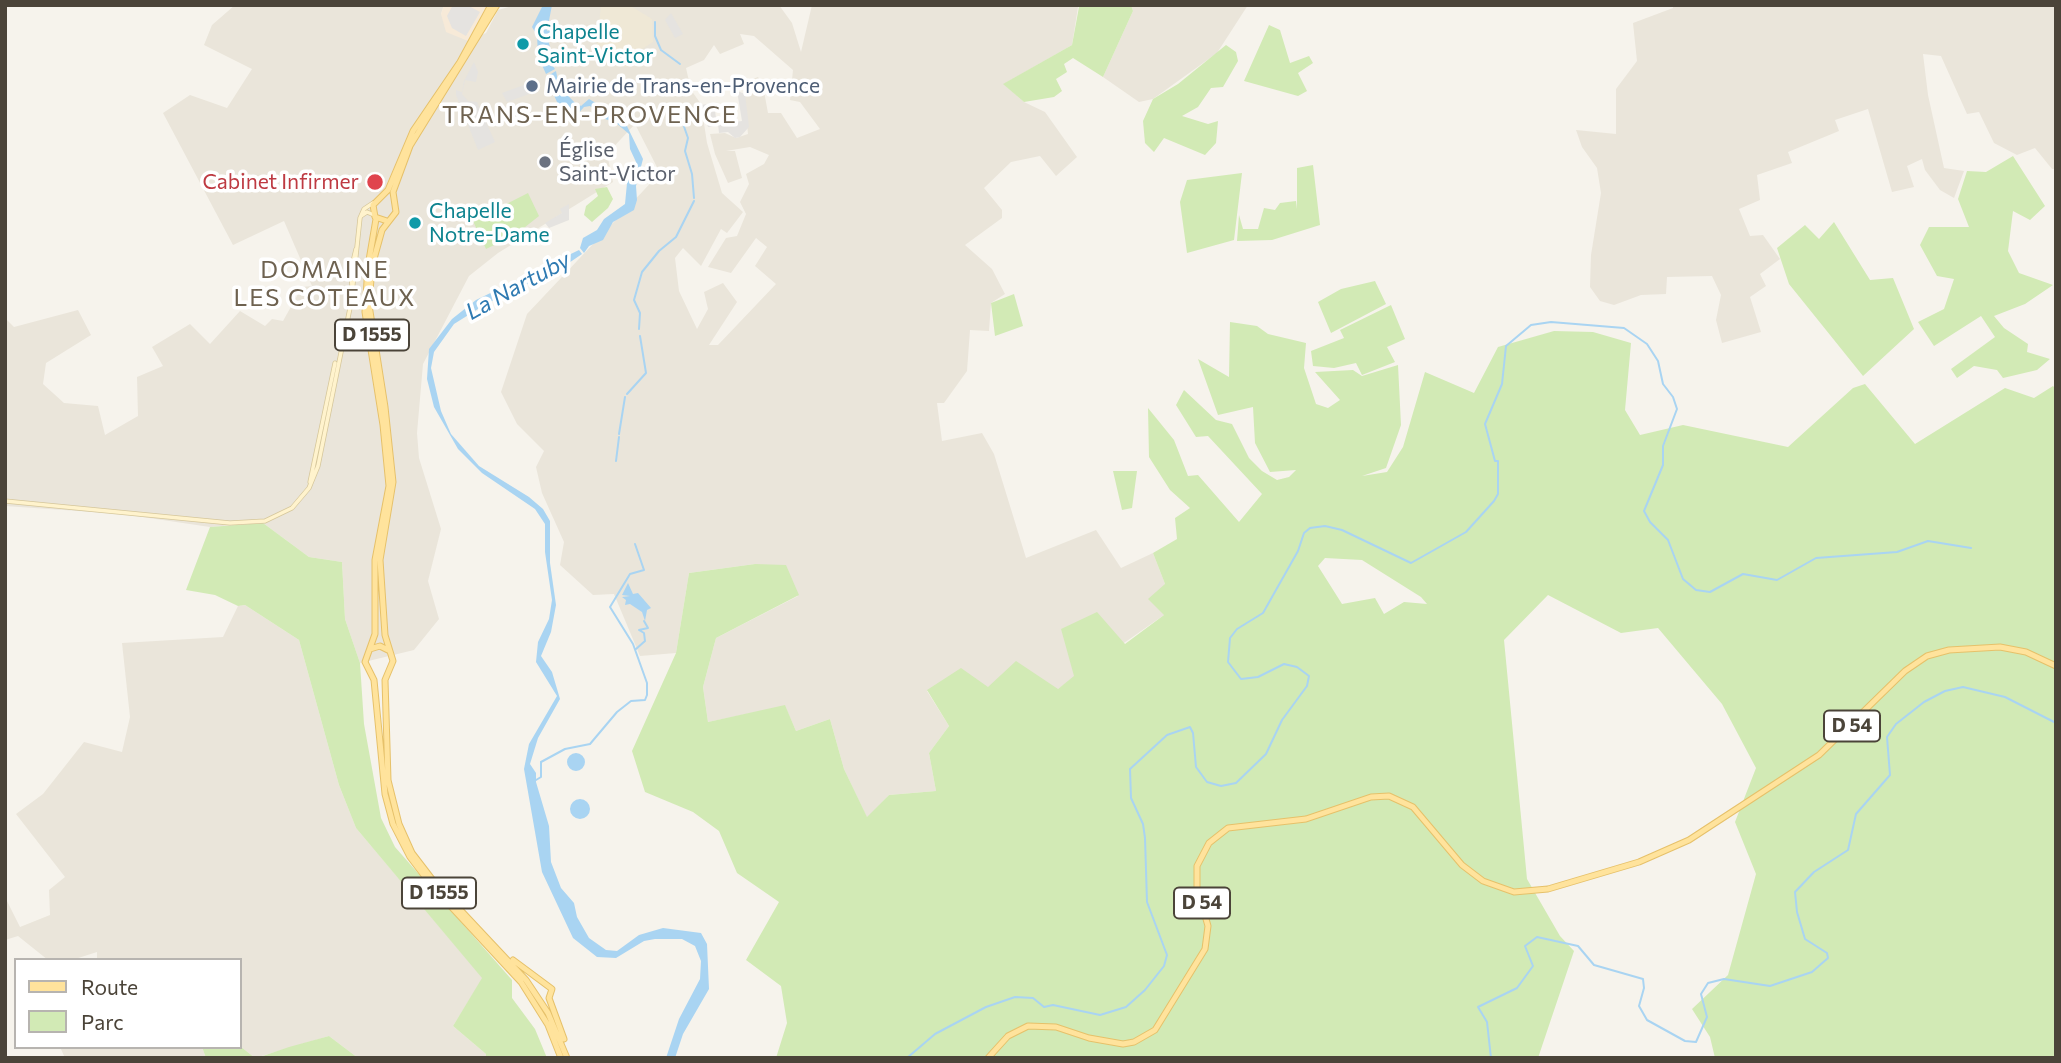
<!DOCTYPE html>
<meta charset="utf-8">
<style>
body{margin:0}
#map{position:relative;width:2061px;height:1063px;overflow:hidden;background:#f6f3ec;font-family:Commissioner,sans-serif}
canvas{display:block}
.frame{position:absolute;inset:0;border:7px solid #4b4439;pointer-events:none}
.legend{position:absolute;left:14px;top:958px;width:228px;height:91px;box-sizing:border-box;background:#fff;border:2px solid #b7b4b0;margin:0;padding:9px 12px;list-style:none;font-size:21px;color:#4b4439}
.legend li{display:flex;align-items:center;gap:14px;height:35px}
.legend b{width:35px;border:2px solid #b7b4b0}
</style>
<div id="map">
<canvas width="2061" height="1063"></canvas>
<div class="frame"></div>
<ul class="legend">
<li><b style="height:9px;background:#ffe39c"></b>Route</li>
<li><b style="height:19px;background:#d2eab5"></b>Parc</li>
</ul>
</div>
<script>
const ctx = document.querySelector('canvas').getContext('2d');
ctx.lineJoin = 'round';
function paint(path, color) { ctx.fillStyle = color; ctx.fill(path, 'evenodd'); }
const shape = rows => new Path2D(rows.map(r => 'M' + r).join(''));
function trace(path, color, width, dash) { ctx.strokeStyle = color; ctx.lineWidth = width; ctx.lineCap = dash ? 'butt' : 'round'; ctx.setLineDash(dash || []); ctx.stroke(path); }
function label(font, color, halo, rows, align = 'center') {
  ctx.font = font + ' Commissioner,sans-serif'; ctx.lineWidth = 7; ctx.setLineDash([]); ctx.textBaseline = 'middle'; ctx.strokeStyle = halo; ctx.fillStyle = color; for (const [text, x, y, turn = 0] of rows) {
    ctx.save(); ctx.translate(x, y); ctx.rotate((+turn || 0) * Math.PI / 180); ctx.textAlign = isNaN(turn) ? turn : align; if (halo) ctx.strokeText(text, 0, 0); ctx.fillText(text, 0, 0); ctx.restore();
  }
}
paint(shape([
 [235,5,444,5,441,14,468,41,486,33,498,10,512,6,779,5,792,23,801,52,812,5,1084,5,1078,7,1072,45,1004,84,1024,102,1045,112,1077,157,1056,176,1040,156,1011,162,984,188,1002,210,1002,218,965,245,992,269,1005,294,991,303,989,331,970,330,967,371,944,403,937,403,942,441,982,433,994,454,1026,558,1096,530,1121,568,1153,553,1165,584,1164,615,1058,689,988,687,927,691,949,726,929,753,936,791,889,795,867,818,844,769,830,719,796,731,785,706,708,722,703,687,716,638,798,596,755,564,689,573,676,653,640,656,614,594,593,595,560,565,564,542,542,493,536,467,544,451,517,424,501,392,527,314,660,173,635,124,607,154,613,182,498,253,469,276,423,364,417,433,419,458,441,529,428,581,439,619,414,650,360,663,345,619,342,562,309,557,263,523,210,527,122,514,5,506,5,318,14,327,78,310,91,335,46,363,43,384,64,403,98,406,105,435,138,416,137,377,163,366,152,347,190,324,210,344,240,311,265,326,272,319,283,321,302,287,312,286,284,221,233,245,163,113,190,95,227,108,252,69,204,45,212,25],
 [740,34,754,36,793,70,790,100,800,102,820,129,797,138,781,113,768,113,763,86,758,77,743,83,748,134,736,138,725,133,710,134,715,154,728,183,742,178,735,151,726,151,750,147,769,155,764,164,746,174,749,184,740,202,746,214,737,236,726,238,708,267,731,273,756,238,767,247,755,266,776,284,718,345,709,345,737,302,723,283,704,292,708,309,697,329,679,291,675,258,683,248,701,266,721,229,727,233,743,212,722,193,707,143,701,104,691,90,686,68,704,60,714,45,720,54,744,44],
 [1131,5,1248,5,1217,53,1153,99,1139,102,1103,77,1133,11],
 [1673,5,2056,5,2056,169,2052,169,2035,148,2017,155,1994,143,1979,112,1967,114,1941,56,1923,54,1928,95,1944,168,1964,171,1954,198,1940,190,1925,170,1922,159,1907,166,1914,187,1892,192,1868,109,1835,120,1839,131,1788,152,1792,163,1757,175,1760,200,1739,209,1750,236,1763,235,1780,259,1760,274,1766,286,1750,297,1761,332,1722,343,1716,320,1721,295,1712,276,1667,277,1666,294,1641,295,1614,305,1600,301,1590,287,1591,255,1601,193,1597,168,1582,147,1576,130,1616,134,1616,89,1637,61,1633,23,1673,8],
 [245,605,299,640,339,785,356,828,483,978,453,1026,486,1054,486,1058,358,1058,329,1036,255,1058,240,1046,240,960,97,960,97,952,72,960,48,960,18,936,5,940,5,897,20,927,50,915,49,890,65,877,16,814,43,794,84,742,122,752,130,717,122,643,223,637,238,606],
 [60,1047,202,1047,206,1058,65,1058]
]), '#eae5da');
paint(shape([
 [444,5,487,5,468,41,446,32,441,14]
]), '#f7ead8');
paint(shape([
 [601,5,629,5,652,19,653,42,642,49,639,65,623,67,620,57,611,57,610,47,597,46]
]), '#efe8d6');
paint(shape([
 [1084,5,1131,5,1133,11,1103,77,1073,58,1064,64,1067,72,1056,79,1062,91,1054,97,1024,102,1003,84,1072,45,1079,7],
 [1269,25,1280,30,1290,63,1309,56,1313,63,1298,73,1307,91,1298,96,1244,81],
 [1226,45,1236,52,1238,61,1223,87,1211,88,1198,107,1182,116,1208,124,1218,121,1216,143,1205,155,1164,138,1154,152,1145,143,1143,121,1153,99,1178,84],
 [2013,156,2045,206,2030,220,2013,211,2008,251,2019,273,2053,285,2025,304,1994,316,2004,328,2028,344,2027,352,2050,359,2037,370,2003,378,1997,370,1974,366,1957,378,1951,369,1995,337,1981,316,1934,346,1918,322,1944,309,1954,279,1937,276,1920,245,1929,227,1969,227,1958,199,1967,171,1986,172],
 [1313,165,1320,225,1272,240,1237,241,1239,215,1243,229,1258,229,1264,208,1275,210,1280,203,1296,201,1297,209,1297,168],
 [1242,173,1234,240,1187,253,1180,202,1187,180],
 [607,187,613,199,608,208,592,222,584,215,586,206,598,196,595,189],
 [528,193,539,216,515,235,486,249,473,221],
 [1834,222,1870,280,1893,278,1914,329,1863,376,1789,284,1777,248,1805,225,1819,239],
 [1375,281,1386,304,1331,333,1318,302,1341,289],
 [1014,294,1023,326,995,336,991,303],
 [1391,305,1405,339,1387,347,1395,362,1362,375,1356,363,1334,368,1313,366,1311,351,1344,338,1340,330],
 [1230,322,1257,326,1268,334,1306,343,1304,368,1316,404,1328,408,1340,400,1315,372,1353,370,1362,376,1398,365,1401,425,1386,468,1362,476,1387,472,1403,447,1425,372,1474,393,1498,347,1554,331,1593,332,1631,343,1625,410,1640,435,1683,425,1788,447,1853,388,1865,384,1915,444,2005,388,2034,398,2053,386,2056,389,2056,1058,1715,1058,1710,1037,1692,1009,1728,975,1756,874,1735,822,1756,768,1722,704,1658,628,1621,633,1548,595,1504,640,1527,879,1560,936,1574,951,1538,1058,776,1058,787,1023,781,986,746,960,779,902,737,873,719,831,693,812,645,792,632,751,676,653,689,573,755,564,786,565,799,595,716,638,703,687,708,722,785,705,796,731,830,719,844,769,867,817,889,795,936,791,929,753,949,726,927,690,961,668,988,687,1016,661,1058,689,1074,676,1061,629,1097,612,1125,644,1164,615,1148,599,1165,584,1153,553,1177,539,1175,518,1190,508,1170,490,1149,457,1148,408,1174,440,1188,476,1198,475,1239,522,1262,494,1208,436,1196,437,1176,405,1184,390,1216,420,1232,424,1249,458,1262,471,1277,480,1289,477,1296,470,1270,472,1255,443,1253,407,1218,415,1198,359,1229,377],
 [1325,558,1362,560,1421,597,1427,604,1404,602,1384,614,1375,598,1342,604,1318,566],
 [1113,471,1137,471,1132,508,1122,510],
 [263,523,309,557,342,562,345,619,360,663,364,724,381,818,395,847,512,980,512,998,535,1029,547,1058,486,1058,486,1054,453,1026,482,978,356,828,339,785,299,640,245,605,238,606,215,595,186,590,210,527],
 [329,1036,358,1058,257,1058,289,1047],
 [240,1046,255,1058,206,1058,202,1047]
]), '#d2eab5');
paint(shape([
 [453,5,467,5,480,12,466,36,452,28,447,16],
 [671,13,683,34,675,38,665,20],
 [474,62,478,72,476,82,465,80,462,94,468,101,477,102,495,142,478,150,456,95,456,90,462,92,464,81],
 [524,85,529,94,507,102,502,93],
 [737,91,745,94,749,127,740,137,735,138,728,132,719,133,718,124,742,121],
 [714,103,717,126,708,127,701,105],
 [569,204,569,220,549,228,545,223,562,213,560,209]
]), '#e5e3e0');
paint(shape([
 [543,5,552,5,547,31,550,30,551,38,548,39,553,60,550,62,555,69,546,74,538,56,537,35,532,27],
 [556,71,559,86,575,103,568,114,557,102,546,77],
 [589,99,616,115,618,121,625,122,643,159,636,186,637,200,634,210,613,222,603,240,589,246,584,253,580,248,583,238,597,230,604,219,625,204,627,183,636,162,630,149,629,134,615,122,595,116,595,110,590,106,584,107,575,117,571,114,578,104,581,106],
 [579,250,582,254,563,267,486,304,454,324,434,352,431,368,441,411,451,434,479,466,529,497,543,509,550,521,550,563,556,605,551,632,541,656,552,672,560,699,538,738,530,764,536,773,536,782,549,826,551,862,561,888,574,903,577,917,589,938,606,950,617,951,639,935,663,928,701,933,707,944,709,989,683,1034,675,1058,666,1058,679,1019,700,979,701,961,695,946,682,939,655,939,644,941,616,958,597,957,573,938,542,872,524,769,529,744,557,696,536,662,538,642,549,619,552,600,545,552,545,524,535,509,482,473,458,449,434,407,427,379,429,349,452,319,476,300],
 [628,583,633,594,638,593,651,608,647,610,645,621,642,612,630,604,625,605,626,600,622,597,630,596,622,595],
 '567 762a9 9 0 1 1 18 0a9 9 0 1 1-18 0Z',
 '570 809a10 10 0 1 1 20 0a10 10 0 1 1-20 0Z'
]), '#a9d4f2');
trace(shape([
 [655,22,655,36,661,50,680,64],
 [681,114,697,110],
 [681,118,688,138,685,151,692,174,694,198],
 [639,329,640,313,634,300,642,272,659,251,676,237,694,201],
 [627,394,646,373,640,336],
 [619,434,625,397],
 [616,461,619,437],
 [636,649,645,641,644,633,639,630,648,628,644,621],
 [536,780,541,777,541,762,565,749,590,744,617,712,631,701,645,700,647,695,647,683,633,644,610,607,630,574,644,570,635,544],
 [907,1058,935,1034,986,1007,1015,997,1033,998,1044,1007,1053,1005,1100,1015,1126,1007,1145,990,1164,966,1167,955,1147,902,1145,838,1143,824,1131,798,1130,769,1167,735,1190,727,1193,733,1196,767,1207,782,1221,786,1236,783,1266,754,1282,720,1307,686,1309,676,1297,667,1284,664,1258,677,1241,679,1228,662,1230,638,1237,629,1263,613,1298,551,1304,533,1310,528,1325,526,1342,530,1411,563,1466,532,1494,501,1498,494,1498,461,1495,461,1485,424,1502,384,1506,346,1531,325,1551,322,1624,328,1647,344,1658,361,1663,384,1673,397,1677,409,1663,446,1663,465,1644,511,1650,522,1668,540,1683,579,1696,590,1710,592,1743,574,1777,580,1816,558,1897,552,1928,541,1971,548],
 [1491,1058,1487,1022,1478,1007,1517,988,1533,966,1525,946,1537,937,1578,946,1594,965,1643,979,1644,988,1639,1006,1647,1020,1685,1041,1696,1042,1707,1017,1701,994,1708,983,1724,979,1770,986,1812,972,1828,958,1827,953,1805,939,1797,912,1795,892,1814,872,1848,850,1856,814,1890,775,1887,737,1896,724,1924,702,1945,691,1963,687,2005,697,2056,723]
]), '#a9d4f2', 2);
const secondary = shape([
 [361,216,367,212,374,215],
 [352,287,351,270,356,249],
 [310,482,335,363],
 [5,501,230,523,265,521,292,508,309,488,318,466,351,303,360,218,364,209,373,203]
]);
const primary = shape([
 [497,5,410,146,393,192,396,212,382,230,372,266,369,305,385,407,393,482,380,560,385,635,393,661,385,680,388,780,399,824,412,853,435,883,526,980,548,1013,567,1058],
 [376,219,368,266,365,312,383,425,389,486,375,560,375,634,365,662,374,680,385,794,393,824,410,857,432,886,521,982,548,1025,561,1058],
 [387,221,375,217,373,205,388,190,413,131,460,62,491,5],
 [370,649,380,646,388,650],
 [513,960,552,989,549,998,564,1039],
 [988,1058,1008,1036,1028,1026,1056,1027,1089,1038,1123,1044,1134,1042,1155,1030,1205,949,1208,926,1197,887,1197,866,1209,843,1228,828,1306,819,1371,797,1389,796,1413,807,1462,865,1483,881,1514,892,1548,889,1639,862,1689,840,1819,755,1905,671,1927,656,1949,650,2000,647,2026,652,2056,666]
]);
trace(secondary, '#d6c79b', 5);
trace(primary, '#e6c16a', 7);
trace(secondary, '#fff3cd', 3.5);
trace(primary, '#ffe39c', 5);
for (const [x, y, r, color] of [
 [523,44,7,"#0f9aa8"],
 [532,86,7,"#5c6f8a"],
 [545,162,7,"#6b7280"],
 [375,182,9,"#e0444e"],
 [415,223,7,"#0f9aa8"]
]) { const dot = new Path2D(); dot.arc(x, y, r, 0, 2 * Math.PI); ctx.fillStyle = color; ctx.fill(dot); trace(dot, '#fff', 2.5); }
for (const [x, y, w] of [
 [372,335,74],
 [1852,726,56],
 [439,893,74],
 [1202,903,56]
]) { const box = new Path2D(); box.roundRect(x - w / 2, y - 15.5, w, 31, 5); ctx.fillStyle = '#fff'; ctx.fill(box); trace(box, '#4b4439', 2); }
label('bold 19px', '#4b4439', null, [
 ["D 1555",372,335],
 ["D 54",1852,726],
 ["D 1555",439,893],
 ["D 54",1202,903]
]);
label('21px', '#0d838f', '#fff', [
 ["Chapelle",537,32],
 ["Saint-Victor",537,56],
 ["Chapelle",429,211],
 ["Notre-Dame",429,235]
], 'left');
label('21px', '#4e5e75', '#fff', [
 ["Mairie de Trans-en-Provence",546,86]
], 'left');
label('21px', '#5b616d', '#fff', [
 ["Église",559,150],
 ["Saint-Victor",559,174]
], 'left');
label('21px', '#be3a42', '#fff', [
 ["Cabinet Infirmer",359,182]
], 'right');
label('italic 23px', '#2e7ab2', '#fff', [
 ["La Nartuby",518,286,-29]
]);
ctx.letterSpacing = '2px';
label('24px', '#6e6250', '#fff', [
 ["TRANS-EN-PROVENCE",590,115],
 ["DOMAINE",325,270],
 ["LES COTEAUX",325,298]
]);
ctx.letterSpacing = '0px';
</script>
